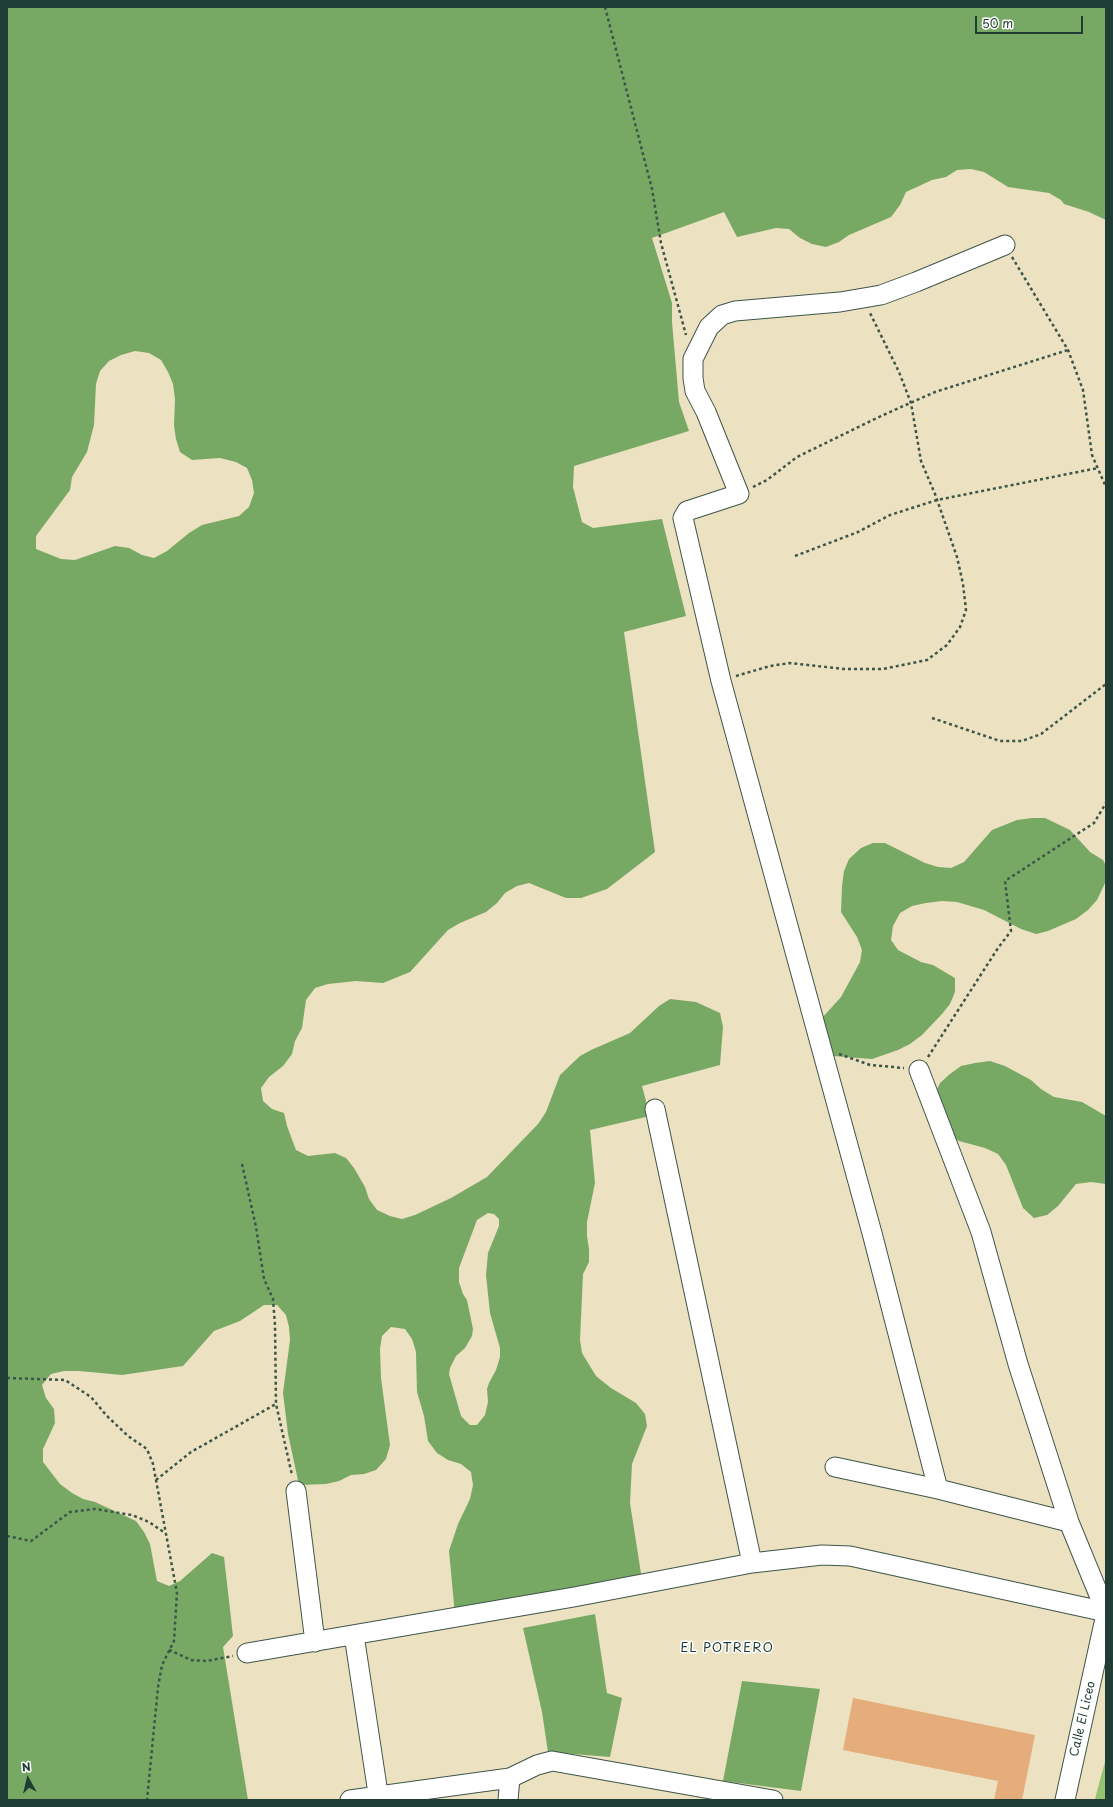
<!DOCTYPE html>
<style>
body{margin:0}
#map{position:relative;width:1113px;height:1807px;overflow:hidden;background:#ece1c0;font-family:"Playpen Sans",sans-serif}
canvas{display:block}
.frame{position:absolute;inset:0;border:8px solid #1f3d34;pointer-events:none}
.north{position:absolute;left:8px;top:1759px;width:40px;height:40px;-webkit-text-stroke:3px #fff;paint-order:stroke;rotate:352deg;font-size:11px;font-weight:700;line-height:16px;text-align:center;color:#1f3d34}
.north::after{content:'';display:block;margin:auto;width:14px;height:18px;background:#1f3d34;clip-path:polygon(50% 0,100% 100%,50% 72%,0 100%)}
.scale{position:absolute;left:975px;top:16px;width:108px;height:18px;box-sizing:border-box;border:2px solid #1f3d34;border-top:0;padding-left:5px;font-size:12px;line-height:14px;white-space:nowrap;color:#1f3d34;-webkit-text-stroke:3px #fff;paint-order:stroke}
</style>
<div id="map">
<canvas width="1113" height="1807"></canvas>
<div class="frame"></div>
<div class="north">N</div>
<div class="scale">50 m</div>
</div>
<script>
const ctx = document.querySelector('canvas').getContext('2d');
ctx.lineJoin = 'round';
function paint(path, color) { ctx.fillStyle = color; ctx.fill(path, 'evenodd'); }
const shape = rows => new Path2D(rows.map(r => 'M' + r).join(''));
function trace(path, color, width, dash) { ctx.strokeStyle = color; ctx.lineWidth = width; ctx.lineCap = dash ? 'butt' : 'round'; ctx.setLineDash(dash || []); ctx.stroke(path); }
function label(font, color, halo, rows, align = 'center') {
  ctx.font = font + ' "Playpen Sans",sans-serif'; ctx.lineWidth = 3; ctx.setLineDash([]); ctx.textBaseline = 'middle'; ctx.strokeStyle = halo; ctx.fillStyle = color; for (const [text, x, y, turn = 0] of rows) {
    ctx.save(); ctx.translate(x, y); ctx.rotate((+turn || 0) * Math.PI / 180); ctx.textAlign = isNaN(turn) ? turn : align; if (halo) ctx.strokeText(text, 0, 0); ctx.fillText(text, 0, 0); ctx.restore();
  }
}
paint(shape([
 [1106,1758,1106,1800,1095,1800,1096,1795]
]), '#95c372');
paint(shape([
 [7,7,1106,7,1106,220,1089,212,1064,204,1061,200,1049,193,1008,187,984,172,971,169,957,170,946,177,932,180,906,192,900,205,891,217,849,235,839,242,826,247,812,244,800,238,789,229,776,228,737,237,724,212,652,238,672,303,672,322,679,402,689,431,574,466,573,487,582,522,593,528,662,519,686,616,624,632,655,852,607,889,581,898,566,898,529,883,517,886,505,893,497,903,486,912,460,923,448,930,410,972,383,983,356,981,328,984,315,988,306,1000,302,1028,295,1041,292,1054,283,1066,269,1077,261,1088,263,1101,272,1109,284,1113,287,1126,296,1150,308,1156,335,1153,346,1158,354,1168,365,1187,369,1199,377,1210,390,1216,402,1219,415,1215,451,1198,487,1177,538,1124,546,1112,560,1075,580,1056,591,1050,630,1033,659,1006,670,999,696,1002,720,1013,723,1027,720,1065,642,1086,650,1116,590,1130,595,1183,587,1222,587,1236,589,1249,589,1262,583,1274,580,1340,582,1353,596,1376,611,1388,636,1403,645,1414,647,1426,632,1464,630,1503,642,1580,455,1615,449,1551,458,1524,470,1499,473,1485,471,1472,461,1464,448,1460,437,1453,428,1441,424,1416,417,1392,416,1352,412,1339,405,1329,391,1327,382,1336,380,1349,381,1378,390,1445,386,1459,376,1470,364,1474,351,1475,339,1481,326,1484,299,1485,288,1434,283,1393,290,1340,289,1327,286,1315,277,1305,264,1305,240,1321,214,1331,183,1366,122,1375,79,1371,64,1371,51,1374,42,1385,46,1398,54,1409,55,1423,43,1449,43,1462,60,1484,72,1493,83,1499,95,1502,136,1521,144,1532,150,1544,157,1581,169,1586,180,1581,212,1553,224,1557,233,1636,223,1647,248,1800,7,1800],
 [135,351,149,353,161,360,168,372,173,384,175,399,174,426,176,439,180,452,192,460,220,458,236,462,247,468,252,480,254,493,249,507,239,516,202,525,189,533,167,551,154,558,142,555,129,548,115,546,75,560,61,559,36,549,36,536,70,490,72,477,87,452,94,425,96,384,100,371,109,361,121,355],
 [488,1213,494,1214,499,1219,499,1226,488,1253,486,1275,490,1313,500,1348,500,1357,496,1370,489,1383,487,1389,488,1402,485,1415,477,1425,470,1425,461,1416,449,1374,450,1368,456,1356,465,1348,472,1336,473,1329,467,1300,463,1294,459,1282,459,1268,477,1220],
 [1032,818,1045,818,1070,830,1090,852,1103,860,1106,866,1106,881,1097,900,1088,910,1076,919,1048,931,1036,934,1021,929,984,910,957,902,942,901,926,903,912,906,900,913,893,926,891,940,898,950,921,962,933,965,955,978,955,992,950,1004,942,1014,922,1035,910,1044,898,1050,872,1059,833,1056,822,1018,841,997,860,962,862,950,857,937,841,912,842,886,844,871,849,859,861,848,873,843,885,843,925,863,938,867,951,868,964,862,992,830,1017,820],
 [990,1061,1005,1066,1031,1080,1041,1089,1054,1097,1082,1102,1106,1116,1106,1184,1091,1182,1076,1184,1058,1206,1047,1215,1034,1218,1023,1208,1006,1165,998,1154,985,1148,959,1141,947,1133,934,1096,940,1083,950,1074,961,1066,975,1063],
 [595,1614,607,1693,622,1698,610,1757,548,1752,542,1712,523,1628],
 [742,1681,820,1689,801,1791,723,1781]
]), '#78a964');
paint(shape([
 [853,1698,1035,1735,1022,1800,994,1800,998,1781,843,1750]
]), '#e5ad7b');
const minor = shape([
 [919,1070,981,1232,1018,1364,1069,1522,1106,1612],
 [655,1109,752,1563],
 [835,1467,938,1489,1069,1522],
 [938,1489,872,1233,721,681,683,518,687,511,739,494,706,412,695,391,693,378,693,359,709,327,722,315,735,311,840,302,881,295,916,282,1005,245],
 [296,1491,315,1642],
 [354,1635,379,1800],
 [247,1653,574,1597,752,1563,822,1555,850,1556,1106,1612],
 [350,1800,510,1778,537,1765,552,1761,773,1800],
 [508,1800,510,1778],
 [1065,1800,1106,1614]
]);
trace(minor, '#3e5649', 21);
trace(shape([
 [605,7,652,189,661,243,686,335],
 [1012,257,1068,350,1083,390,1092,455,1106,487],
 [753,487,767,480,797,457,881,416,935,392,1068,350],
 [795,556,858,532,890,515,937,500,1098,468],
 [736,676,770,666,790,663,844,669,883,669,927,660,947,645,960,627,966,610,963,584,957,557,935,494,921,461,911,403,899,372,870,313],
 [932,718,1000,741,1022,741,1041,734,1106,684],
 [839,1054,870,1065,904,1068],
 [928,1057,998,948,1011,931,1005,881,1094,823,1106,803],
 [242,1164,256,1227,264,1279,273,1299,275,1325,276,1404,292,1475],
 [7,1378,65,1380,91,1397,106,1415,128,1436,147,1449,153,1464,177,1593,174,1641,162,1665,158,1687,147,1800],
 [156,1480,191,1452,276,1404],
 [7,1536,31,1541,70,1512,95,1509,132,1515,149,1522,165,1533],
 [169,1650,191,1660,206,1661,233,1656]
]), '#3e5649', 2.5, [3, 3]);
trace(minor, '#fff', 19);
label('12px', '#1f3d34', '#fff', [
 ["Calle El Liceo",1083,1719,-77]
]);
ctx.letterSpacing = '1px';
label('13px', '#1f3d34', '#fff', [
 ["EL POTRERO",727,1648]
]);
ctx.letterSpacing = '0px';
</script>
